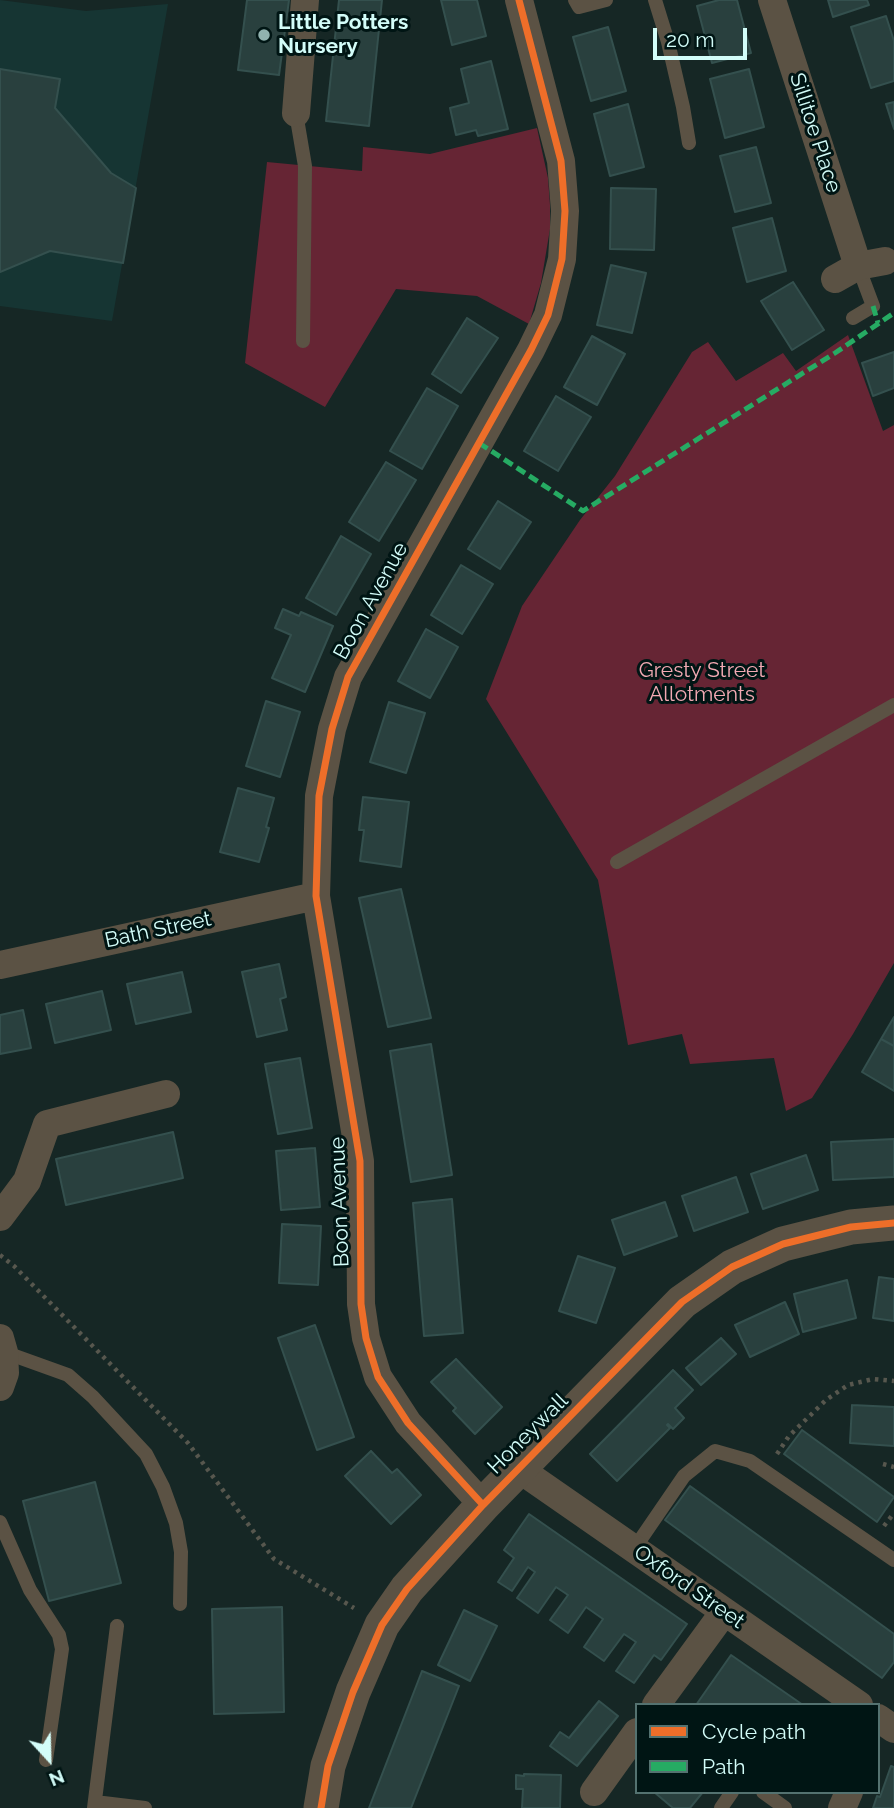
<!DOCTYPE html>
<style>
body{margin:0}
#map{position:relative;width:894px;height:1808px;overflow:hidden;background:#162725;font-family:Raleway,sans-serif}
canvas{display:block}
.legend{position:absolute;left:635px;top:1703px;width:245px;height:91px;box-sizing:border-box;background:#001514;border:2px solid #547270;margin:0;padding:9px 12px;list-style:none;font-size:21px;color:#d3fdf9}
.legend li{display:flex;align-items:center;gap:14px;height:35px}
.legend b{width:35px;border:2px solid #547270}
.north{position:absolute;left:14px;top:1724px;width:70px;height:70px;-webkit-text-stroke:5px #001514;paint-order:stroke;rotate:158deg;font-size:19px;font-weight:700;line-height:28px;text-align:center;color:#d3fdf9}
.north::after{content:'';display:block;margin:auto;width:24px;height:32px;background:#d3fdf9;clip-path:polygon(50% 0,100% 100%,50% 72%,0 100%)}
.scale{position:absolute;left:653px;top:28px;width:94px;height:32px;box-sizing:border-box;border:4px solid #d3fdf9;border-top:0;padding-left:9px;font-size:21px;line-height:24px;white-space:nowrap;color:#d3fdf9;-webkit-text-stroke:5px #001514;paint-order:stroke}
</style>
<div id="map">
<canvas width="894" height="1808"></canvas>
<ul class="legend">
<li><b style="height:9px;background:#ee6e29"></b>Cycle path</li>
<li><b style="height:9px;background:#26ab63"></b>Path</li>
</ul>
<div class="north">N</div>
<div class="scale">20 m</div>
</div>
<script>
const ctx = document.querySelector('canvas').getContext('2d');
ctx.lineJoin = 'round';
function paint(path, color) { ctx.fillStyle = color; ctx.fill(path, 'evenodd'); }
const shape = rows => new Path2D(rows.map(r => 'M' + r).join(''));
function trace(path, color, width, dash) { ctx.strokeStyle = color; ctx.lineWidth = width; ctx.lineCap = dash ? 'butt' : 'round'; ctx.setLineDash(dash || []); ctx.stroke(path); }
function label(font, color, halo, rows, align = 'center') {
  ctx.font = font + ' Raleway,sans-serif'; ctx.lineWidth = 6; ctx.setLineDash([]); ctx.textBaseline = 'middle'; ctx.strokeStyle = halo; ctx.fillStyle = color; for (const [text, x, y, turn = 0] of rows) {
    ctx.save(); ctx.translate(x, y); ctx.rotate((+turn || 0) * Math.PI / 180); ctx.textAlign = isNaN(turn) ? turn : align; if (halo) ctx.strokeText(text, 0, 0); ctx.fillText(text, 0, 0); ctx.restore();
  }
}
paint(shape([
 [0,0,86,11,168,4,112,321,0,306]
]), '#163533');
paint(shape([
 [537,128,548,178,550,205,550,229,541,283,529,324,477,296,396,289,325,407,245,363,267,162,362,171,363,147,430,154],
 [848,335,883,431,894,425,894,963,853,1034,812,1098,786,1111,774,1058,690,1064,682,1034,628,1045,598,880,486,699,522,606,580,520,615,476,692,352,708,342,736,381,783,353,796,371]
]), '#662534');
const building = shape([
 [247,0,289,0,279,75,238,70,247,0],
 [339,0,382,0,369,126,326,121,339,0],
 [441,0,477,0,486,36,452,45,441,0],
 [719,0,737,0,751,53,712,63,697,6,719,0],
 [828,0,867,0,869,5,833,17,828,0],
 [886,16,894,41,894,81,871,88,851,27,886,16],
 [608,27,626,91,591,101,573,37,608,27],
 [491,61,508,129,478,136,476,130,456,135,450,108,469,103,461,69,491,61],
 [0,69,60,79,55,108,111,173,136,188,123,263,50,251,0,272,0,69],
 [749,69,764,127,725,138,710,79,749,69],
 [894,102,894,129,886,104,894,102],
 [628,104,644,167,610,176,594,114,628,104],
 [756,147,771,203,735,212,720,156,756,147],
 [611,188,656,189,654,250,610,249,611,188],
 [772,218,786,271,747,282,733,228,772,218],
 [611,265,646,273,632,333,597,325,611,265],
 [793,282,824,330,792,350,761,301,793,282],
 [467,318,498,338,461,393,432,374,467,318],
 [592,336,625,354,597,405,564,387,592,336],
 [894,352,894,388,873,396,862,363,894,352],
 [427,388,458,406,422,469,390,451,427,388],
 [556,396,591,417,558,471,524,451,556,396],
 [386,462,416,480,379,541,349,522,386,462],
 [498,501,531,522,500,569,468,549,498,501],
 [341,536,371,554,336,615,306,598,341,536],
 [461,565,493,584,462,634,431,615,461,565],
 [283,609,299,616,301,612,333,626,305,692,272,678,291,635,275,628,283,609],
 [426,629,458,647,430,698,398,681,426,629],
 [266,701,300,712,280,777,246,766,266,701],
 [389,702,425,713,406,773,370,762,389,702],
 [238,788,274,798,266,827,269,828,259,862,220,852,238,788],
 [363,797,409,802,401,867,360,861,364,830,359,830,363,797],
 [401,889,431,1018,388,1027,359,898,401,889],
 [279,964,286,997,280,999,287,1030,257,1037,242,972,279,964],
 [182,972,191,1012,136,1024,127,984,182,972],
 [102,991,111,1030,55,1043,46,1004,102,991],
 [23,1010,31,1048,0,1054,0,1015,23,1010],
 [894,1017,894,1046,881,1039,894,1017],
 [881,1039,894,1046,894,1091,862,1072,881,1039],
 [431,1044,452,1175,411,1182,390,1051,431,1044],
 [300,1058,312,1128,278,1134,265,1064,300,1058],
 [173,1132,183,1178,66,1205,56,1159,173,1132],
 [894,1139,894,1177,833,1180,831,1142,894,1139],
 [315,1148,320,1207,281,1210,276,1151,315,1148],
 [806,1155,818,1190,763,1209,751,1174,806,1155],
 [736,1177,748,1212,694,1231,682,1196,736,1177],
 [452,1199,463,1333,424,1336,413,1203,452,1199],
 [665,1202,677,1236,624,1255,612,1220,665,1202],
 [282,1224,321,1226,318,1285,279,1283,282,1224],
 [578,1256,615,1268,596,1323,559,1311,578,1256],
 [879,1277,894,1279,894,1321,873,1318,879,1277],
 [847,1280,856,1318,803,1332,794,1294,847,1280],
 [785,1302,799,1334,750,1357,735,1325,785,1302],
 [315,1325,354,1437,317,1450,278,1338,315,1325],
 [721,1338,736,1354,701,1385,686,1368,721,1338],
 [456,1359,502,1407,475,1434,453,1411,456,1408,431,1382,456,1359],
 [673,1370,693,1390,675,1408,684,1418,673,1429,668,1424,667,1425,670,1428,617,1481,590,1454,673,1370],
 [852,1405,894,1407,894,1446,850,1443,852,1405],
 [802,1430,894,1497,877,1522,784,1454,802,1430],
 [371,1451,392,1473,397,1469,421,1495,391,1524,345,1476,371,1451],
 [95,1482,121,1583,49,1601,23,1501,95,1482],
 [690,1486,894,1634,894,1662,882,1678,665,1520,690,1486],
 [529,1514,687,1624,661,1660,654,1655,634,1683,616,1671,636,1642,624,1634,604,1661,584,1647,603,1619,586,1607,568,1633,550,1620,568,1595,556,1587,538,1613,517,1598,535,1572,528,1567,512,1591,498,1582,514,1558,504,1550,529,1514],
 [282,1607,284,1712,214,1714,212,1609,282,1607],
 [464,1610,497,1626,470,1681,438,1665,464,1610],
 [731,1655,803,1705,696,1705,731,1655],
 [422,1671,459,1686,411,1808,369,1808,422,1671],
 [599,1701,618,1716,577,1766,550,1746,560,1732,569,1738,599,1701],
 [891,1766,894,1767,894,1808,873,1808,877,1796,880,1797,891,1766],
 [524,1774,561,1775,560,1808,522,1808,523,1789,516,1789,516,1775,524,1776,524,1774],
 [654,1792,703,1792,690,1808,673,1808,654,1792]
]);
paint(building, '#29403e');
trace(building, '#34504e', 2);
trace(shape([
 [0,1255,14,1266,188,1443,274,1559,354,1608],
 [777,1454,789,1436,826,1400,848,1385,873,1379,894,1381],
 [883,1464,894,1467],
 [884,1526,894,1513]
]), '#57574e', 4.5, [3.5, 5]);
trace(shape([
 [575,0,579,7,606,0],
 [655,0,668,42,683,107,689,143],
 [296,113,305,166,303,341],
 [853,318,873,306,858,266],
 [617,862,894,705],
 [4,1352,68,1375,93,1397,146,1454,163,1487,176,1523,181,1552,180,1604],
 [0,1522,30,1590,59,1635,62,1649,46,1760],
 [634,1549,684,1476,715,1451,750,1461,894,1560],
 [763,1792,785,1808],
 [95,1802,145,1808],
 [94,1808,117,1626],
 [721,1808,732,1792]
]), '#5b5244', 14);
trace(shape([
 [772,0,858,266],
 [296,113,305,0],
 [835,279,858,266,885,261],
 [0,965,316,896],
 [0,1217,27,1181,47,1124,166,1094],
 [0,1338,4,1352,5,1373,0,1387],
 [519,1469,859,1705],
 [483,1505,408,1423,378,1377,366,1338,361,1304,360,1161,316,896,319,796,332,729,348,677,531,350,548,315,562,259,565,211,561,161,519,0],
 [656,1705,724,1612],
 [878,1718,894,1729],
 [594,1792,637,1732],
 [842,1808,849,1792]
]), '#5b5244', 28);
trace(shape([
 [321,1808,328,1766,353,1692,382,1625,407,1589,483,1505,682,1302,732,1267,783,1244,851,1227,894,1223]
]), '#5b5244', 35);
trace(shape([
 [873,306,878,323],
 [479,443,583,511,835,353,894,313]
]), '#26ab63', 5, [10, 5]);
trace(shape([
 [483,1505,408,1423,378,1377,366,1338,361,1304,360,1161,316,896,319,796,332,729,348,677,531,350,548,315,562,259,565,211,561,161,519,0],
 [321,1808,328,1766,353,1692,382,1625,407,1589,483,1505,682,1302,732,1267,783,1244,851,1227,894,1223]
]), '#ee6e29', 7);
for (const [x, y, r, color] of [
 [264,35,7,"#91b2af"]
]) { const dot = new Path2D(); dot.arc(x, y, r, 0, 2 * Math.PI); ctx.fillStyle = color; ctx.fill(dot); trace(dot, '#001514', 2.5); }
label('bold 21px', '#d3fdf9', '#001514', [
 ["Little Potters",278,23],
 ["Nursery",278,47]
], 'left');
label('21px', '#d3fdf9', '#001514', [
 ["Sillitoe Place",815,133,72],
 ["Boon Avenue",371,601,-61],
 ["Bath Street",158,930,-12],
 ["Boon Avenue",340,1202,-92],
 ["Honeywall",528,1434,-45],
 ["Oxford Street",689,1587,35]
]);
label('21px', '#f2a9b3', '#001514', [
 ["Gresty Street",702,671],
 ["Allotments",702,695]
]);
</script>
